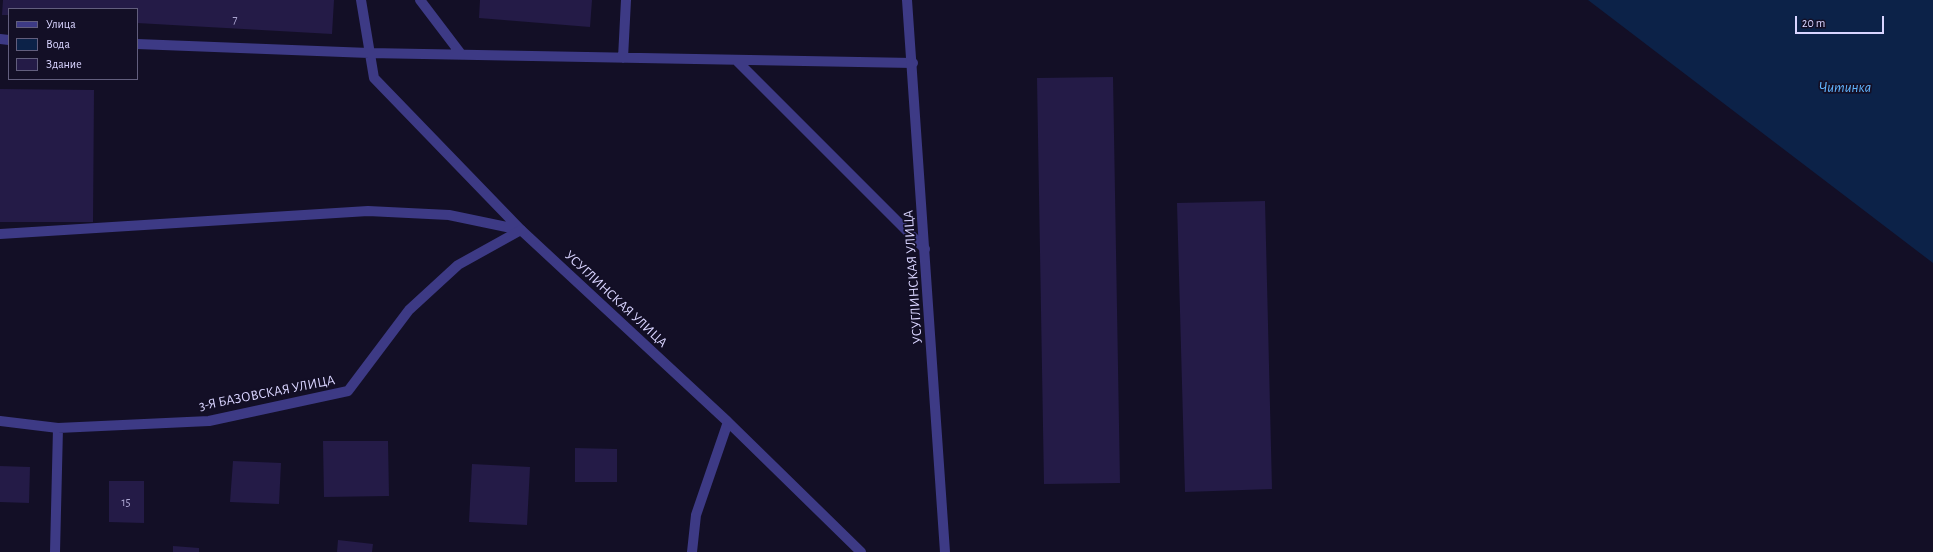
<!DOCTYPE html>
<meta charset="utf-8">
<style>
body{margin:0}
#map{position:relative;width:1933px;height:552px;overflow:hidden;background:#130f26;font-family:"Alegreya Sans",sans-serif}
canvas{display:block}
.legend{position:absolute;left:8px;top:8px;width:130px;height:72px;box-sizing:border-box;background:#130f26;border:1px solid #625e7d;margin:0;padding:5px 7px;list-style:none;font-size:12px;color:#d9d4ff}
.legend li{display:flex;align-items:center;gap:8px;height:20px}
.legend b{width:20px;border:1px solid #625e7d}
.scale{position:absolute;left:1795px;top:16px;width:89px;height:18px;box-sizing:border-box;border:2px solid #d9d4ff;border-top:0;padding-left:5px;font-size:12px;line-height:14px;white-space:nowrap;color:#d9d4ff;-webkit-text-stroke:3px #130f26;paint-order:stroke}
</style>
<div id="map">
<canvas width="1933" height="552"></canvas>
<ul class="legend">
<li><b style="height:5px;background:#3d3a85"></b>Улица</li>
<li><b style="height:11px;background:#0c2248"></b>Вода</li>
<li><b style="height:11px;background:#241b47"></b>Здание</li>
</ul>
<div class="scale">20 m</div>
</div>
<script>
const ctx = document.querySelector('canvas').getContext('2d');
ctx.lineJoin = 'round';
function paint(path, color) { ctx.fillStyle = color; ctx.fill(path, 'evenodd'); }
const shape = rows => new Path2D(rows.map(r => 'M' + r).join(''));
function trace(path, color, width, dash) { ctx.strokeStyle = color; ctx.lineWidth = width; ctx.lineCap = dash ? 'butt' : 'round'; ctx.setLineDash(dash || []); ctx.stroke(path); }
function label(font, color, halo, rows, align = 'center') {
  ctx.font = font + ' "Alegreya Sans",sans-serif'; ctx.lineWidth = 3.5; ctx.setLineDash([]); ctx.textBaseline = 'middle'; ctx.strokeStyle = halo; ctx.fillStyle = color; for (const [text, x, y, turn = 0] of rows) {
    ctx.save(); ctx.translate(x, y); ctx.rotate((+turn || 0) * Math.PI / 180); ctx.textAlign = isNaN(turn) ? turn : align; if (halo) ctx.strokeText(text, 0, 0); ctx.fillText(text, 0, 0); ctx.restore();
  }
}
paint(shape([
 [1588,0,1933,0,1933,263]
]), '#0c2248');
paint(shape([
 [3,0,334,0,332,34,137,23,137,9,9,9,9,15,2,15],
 [480,0,592,0,590,27,479,18],
 [1113,77,1120,483,1044,484,1037,78],
 [0,89,94,90,93,222,0,222],
 [1265,201,1272,489,1185,492,1177,203],
 [323,441,388,441,389,496,324,497],
 [575,448,617,449,617,482,575,482],
 [233,461,281,463,279,504,230,502],
 [472,464,530,467,527,525,469,522],
 [0,466,30,467,29,503,0,502],
 [109,481,144,481,144,523,109,522],
 [338,540,373,544,372,552,337,552],
 [173,546,199,548,199,552,173,552]
]), '#241b47');
trace(shape([
 [361,0,374,78,521,230],
 [420,0,461,54],
 [0,39,9,40],
 [137,44,369,53,913,63],
 [623,58,626,0],
 [736,60,925,249],
 [0,234,368,211,449,215,521,230]
]), '#3d3a85', 10);
trace(shape([
 [907,0,945,552],
 [0,421,58,428,209,421,348,391,409,310,458,265,521,230,728,422,861,552],
 [55,552,58,428],
 [692,552,696,515,728,422]
]), '#3d3a85', 10);
label('12px', '#aca6d1', null, [
 ["7",235,19],
 ["15",126,502]
]);
label('14px', '#d9d4ff', '#130f26', [
 ["УСУГЛИНСКАЯ УЛИЦА",913,277,-94],
 ["УСУГЛИНСКАЯ УЛИЦА",616,299,43],
 ["3-Я БАЗОВСКАЯ УЛИЦА",267,393,-11]
]);
label('italic 15px', '#62b6ff', '#130f26', [
 ["Читинка",1845,87]
]);
</script>
